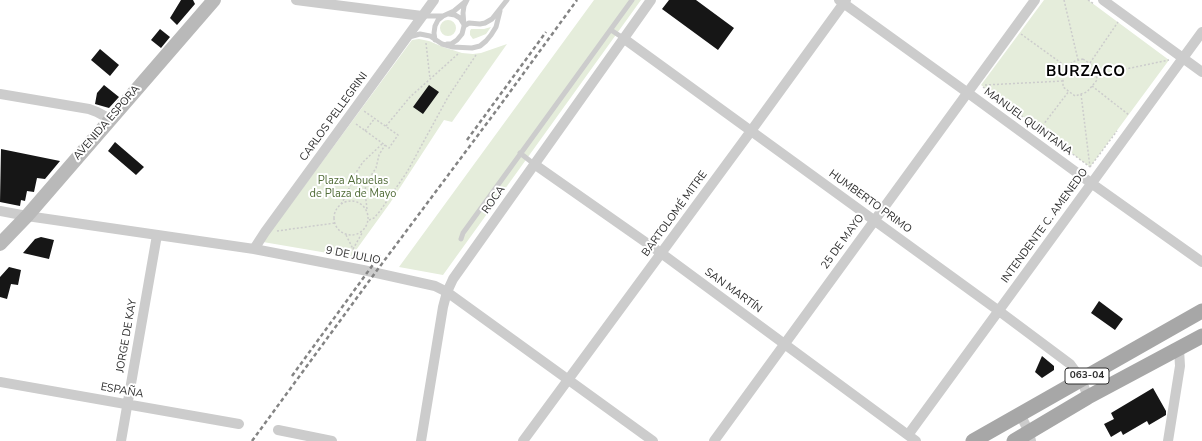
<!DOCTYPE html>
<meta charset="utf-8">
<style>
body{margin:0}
canvas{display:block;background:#fff}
</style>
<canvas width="1202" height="441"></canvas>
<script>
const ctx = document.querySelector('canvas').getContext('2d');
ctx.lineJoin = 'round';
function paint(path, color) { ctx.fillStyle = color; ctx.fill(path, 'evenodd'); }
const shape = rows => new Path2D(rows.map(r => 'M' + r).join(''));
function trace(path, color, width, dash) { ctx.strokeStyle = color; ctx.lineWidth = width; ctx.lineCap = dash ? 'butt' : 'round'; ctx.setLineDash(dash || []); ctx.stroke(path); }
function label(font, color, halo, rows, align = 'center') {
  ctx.font = font + ' "Nunito Sans",sans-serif'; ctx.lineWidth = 4; ctx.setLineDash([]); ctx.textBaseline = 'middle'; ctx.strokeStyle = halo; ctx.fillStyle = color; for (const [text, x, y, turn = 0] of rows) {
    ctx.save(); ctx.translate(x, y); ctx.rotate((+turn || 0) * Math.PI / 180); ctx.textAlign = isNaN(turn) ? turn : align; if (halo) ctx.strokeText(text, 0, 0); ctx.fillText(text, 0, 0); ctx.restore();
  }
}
paint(shape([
 [594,0,641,0,443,275,399,267],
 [1044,0,1088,0,1169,60,1090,167,981,85],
 '440 28a8 8 0 1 1 16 0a8 8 0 1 1-16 0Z',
 [491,27,486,34,476,38,473,39,470,35,470,31,471,29,484,29],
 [419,39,429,41,443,47,462,53,473,54,481,53,507,44,452,122,444,120,390,203,351,257,263,242,412,40]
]), '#e5eddb');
paint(shape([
 [181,0,193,0,195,4,177,25,170,18],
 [669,0,696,0,734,28,718,50,662,9],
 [160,29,170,37,161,48,151,40],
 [100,49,119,65,110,76,91,60],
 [104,85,119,97,109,108,95,104,97,93],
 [429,85,439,92,423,114,413,107],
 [115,142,144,167,136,175,108,151],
 [1,149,60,161,45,179,37,178,34,192,27,191,25,201,21,200,20,206,0,202],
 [41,237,54,240,49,259,23,253,35,239],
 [9,267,21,270,18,285,11,284,7,299,0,297,0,277],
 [1099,301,1123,319,1115,330,1091,313],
 [1042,356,1054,366,1054,370,1042,378,1035,372],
 [1153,388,1166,411,1166,415,1149,425,1147,421,1123,435,1121,431,1111,437,1104,424,1114,419,1111,413]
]), '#161616');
trace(shape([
 [1064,0,1078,60],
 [1088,0,1094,4],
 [1021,34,1068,68],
 [426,43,430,79],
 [1083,59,1095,67,1097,80,1087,92,1075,96,1063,87,1063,76,1072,62,1083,59],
 [1090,63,1118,22],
 [1097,75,1169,60],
 [985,85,1063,81],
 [1092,86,1129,115],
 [983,87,1090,167],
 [1081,94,1090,167],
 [356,124,389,148,398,135,364,111],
 [386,126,410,97,458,54],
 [1040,129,1069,91],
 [365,131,375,118],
 [1090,167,1117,131],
 '334 218a17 17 0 1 1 34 0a17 17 0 1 1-34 0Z',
 [341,204,347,194,353,177,363,162,382,144],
 [367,209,365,192,366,183,376,168,379,155,385,145],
 [369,220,374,218,380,211,407,172,448,97,476,55],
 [277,231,335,223],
 [346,235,358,259],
 [353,249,362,233]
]), '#ccc', 1.5, [2, 2]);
trace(shape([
 [449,14,455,15,460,18,463,23],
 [422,16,443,16,454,11,466,1],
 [464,26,469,23,480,24,485,23,492,19,507,0],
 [611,30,623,38],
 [409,37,420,34,430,36,442,44,453,47,472,48,480,46,486,41,491,35,496,27,500,11],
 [435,40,434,33,435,26,438,20,443,16],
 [447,44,451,44,457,40,462,34,464,26,463,13,464,6,467,0],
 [520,153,534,164],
 [461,239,463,233,632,0]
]), '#ccc', 5);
trace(shape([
 [296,0,422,16],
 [839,0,968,93,1091,183,1202,262],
 [1103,0,1202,72],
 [623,38,999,311,1070,364,1081,379,1088,397],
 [0,94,89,109,97,112,110,119],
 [534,164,661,253,916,441],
 [0,211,27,216,254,249,363,270,435,286,447,292,653,441],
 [254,249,265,232,434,0],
 [0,382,239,424],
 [1020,414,1029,432,1031,441],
 [278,430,332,441],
 [908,435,1202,32],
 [121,441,157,235],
 [421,441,443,307,447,292,453,279,651,0],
 [523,441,751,131,846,0],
 [714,441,1035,0],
 [1168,441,1180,366,1179,349]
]), '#ccc', 10);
trace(shape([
 [0,244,27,216,214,0]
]), '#b9b9b9', 14);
trace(shape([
 [973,441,1202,311],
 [1014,441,1088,397,1202,336]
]), '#a7a7a7', 15);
trace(shape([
 [467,140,546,32],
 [292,376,380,255],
 [252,441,375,273,499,107,577,0]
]), '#848484', 2.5, [4, 3]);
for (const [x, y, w] of [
 [1087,376,44]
]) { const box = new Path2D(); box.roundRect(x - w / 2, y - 8, w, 16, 3); ctx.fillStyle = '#fff'; ctx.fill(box); trace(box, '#2f2f2f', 1); }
label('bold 10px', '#2f2f2f', null, [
 ["063-04",1087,376]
]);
label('11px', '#2f2f2f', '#fff', [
 ["CARLOS PELLEGRINI",334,117,-54],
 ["MANUEL QUINTANA",1028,122,36],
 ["AVENIDA ESPORA",107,123,-49],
 ["ROCA",494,200,-55],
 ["HUMBERTO PRIMO",870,202,36],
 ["BARTOLOMÉ MITRE",675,214,-54],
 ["INTENDENTE C. AMENEDO",1045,226,-54],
 ["25 DE MAYO",843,242,-54],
 ["9 DE JULIO",353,256,11],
 ["SAN MARTÍN",733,291,36],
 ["JORGE DE KAY",127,336,-80],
 ["ESPAÑA",122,391,10]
]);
label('11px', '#526d39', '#fff', [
 ["Plaza Abuelas",353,181],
 ["de Plaza de Mayo",353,194]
]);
ctx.letterSpacing = '1px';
label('bold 15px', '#000', '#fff', [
 ["BURZACO",1086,72]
]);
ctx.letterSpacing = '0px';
</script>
